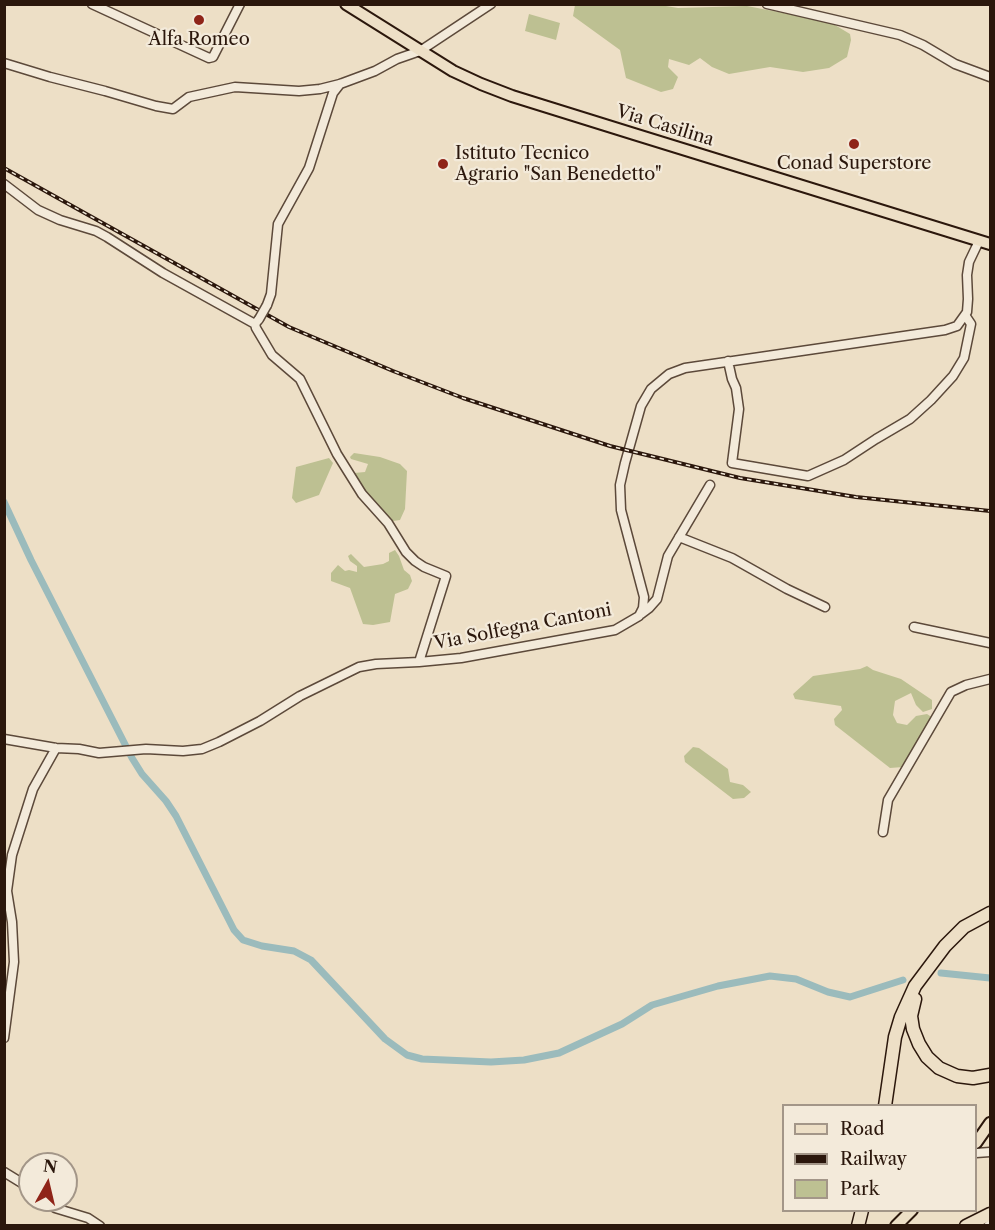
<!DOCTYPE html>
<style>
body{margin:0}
#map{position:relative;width:995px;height:1230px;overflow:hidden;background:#eddfc6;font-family:"Libre Caslon Text",serif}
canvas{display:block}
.frame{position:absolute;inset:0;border:6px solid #2b170c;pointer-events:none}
.legend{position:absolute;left:782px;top:1104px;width:195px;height:108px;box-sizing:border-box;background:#f3eada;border:2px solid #a39688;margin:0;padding:8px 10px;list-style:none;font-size:18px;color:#2b170c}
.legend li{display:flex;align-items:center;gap:12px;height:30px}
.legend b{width:30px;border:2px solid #a39688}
.north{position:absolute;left:18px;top:1152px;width:60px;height:60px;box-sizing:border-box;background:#f3eada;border:2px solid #a39688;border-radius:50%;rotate:8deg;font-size:16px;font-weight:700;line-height:24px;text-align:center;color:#2b170c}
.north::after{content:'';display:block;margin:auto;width:21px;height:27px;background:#8f2418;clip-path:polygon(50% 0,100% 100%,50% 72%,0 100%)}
</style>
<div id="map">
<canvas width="995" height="1230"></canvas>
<div class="frame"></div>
<ul class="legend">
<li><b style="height:8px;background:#eddfc6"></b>Road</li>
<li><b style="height:8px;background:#2b170c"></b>Railway</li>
<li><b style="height:16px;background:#bdc092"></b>Park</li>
</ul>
<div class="north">N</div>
</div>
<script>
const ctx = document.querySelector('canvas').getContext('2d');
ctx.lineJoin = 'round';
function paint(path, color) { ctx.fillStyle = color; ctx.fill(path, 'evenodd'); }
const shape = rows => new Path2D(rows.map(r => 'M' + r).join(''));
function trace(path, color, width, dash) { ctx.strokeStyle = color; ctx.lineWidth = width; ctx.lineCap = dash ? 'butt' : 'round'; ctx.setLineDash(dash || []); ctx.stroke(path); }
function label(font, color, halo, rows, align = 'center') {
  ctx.font = font + ' "Libre Caslon Text",serif'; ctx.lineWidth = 4.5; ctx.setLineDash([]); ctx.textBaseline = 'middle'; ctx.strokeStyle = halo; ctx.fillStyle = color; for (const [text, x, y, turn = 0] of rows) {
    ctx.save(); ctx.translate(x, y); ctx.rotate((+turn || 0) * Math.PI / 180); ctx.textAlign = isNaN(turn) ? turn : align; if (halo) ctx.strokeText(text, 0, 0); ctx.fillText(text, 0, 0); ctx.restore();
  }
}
paint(shape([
 [654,4,678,8,747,6,830,22,850,34,851,40,847,57,829,68,803,72,770,67,729,74,712,67,700,58,689,65,669,59,668,67,678,77,673,89,661,92,626,78,620,50,573,16,575,5],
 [529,14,560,23,556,40,525,31],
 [354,453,380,457,400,464,407,471,405,509,400,520,393,521,358,486,354,473,365,472,368,464,351,459,350,457],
 [329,458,333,463,319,495,296,503,292,498,296,467],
 [395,550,399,556,404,570,410,575,412,581,408,589,395,594,390,622,373,625,363,624,350,588,331,581,331,573,338,565,345,571,349,570,357,572,357,566,350,561,348,556,351,554,364,567,383,564,389,561,389,553],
 [867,666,873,670,901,679,932,700,932,709,923,712,916,705,911,693,895,701,893,715,897,723,907,725,916,716,927,714,933,718,903,767,890,768,835,725,834,719,842,710,841,706,795,699,793,694,813,676,860,669],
 [693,747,699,748,728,769,730,782,743,785,751,792,744,798,733,799,685,762,684,756]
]), '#bdc092');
trace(shape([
 [4,502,31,560,132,758,142,774,166,801,176,816,234,930,243,940,262,946,294,951,311,960,385,1039,407,1055,422,1059,491,1062,524,1060,559,1053,622,1024,652,1005,718,986,770,976,796,979,828,992,850,997,903,980],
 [941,973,990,978]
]), '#9bbbbc', 7);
const minor = shape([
 [92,4,209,58,213,57,240,4],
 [767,4,900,35,923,45,955,64,990,77],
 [4,63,50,77,105,91,156,106,173,109,189,97,235,87,299,91,320,89,340,84,375,71,397,59,420,51,491,4],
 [4,184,38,210,60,220,96,231,107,237,163,273,255,324],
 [267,305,271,294,278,224,309,168,333,93,340,84],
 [259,319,255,324,256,328,272,355,300,379,337,454,362,494,388,523,406,552,415,561,424,567,446,576,419,662],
 [728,361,732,379,736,388,739,409,732,463,808,476,844,460,876,439,910,419,931,400,953,376,964,358,971,324,965,315],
 [679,537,732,558,787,589,825,607],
 [641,614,649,608,657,599,668,556,710,485],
 [914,627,990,643],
 [4,739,56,748,79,749,99,753,146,749,183,751,202,749,219,742,260,721,300,696,359,667,376,664,419,662,461,658,615,630,639,616,643,608,644,597,621,510,620,485,625,463,641,406,651,389,669,374,685,368,945,330,957,326,967,312,968,299,967,275,969,262,979,241],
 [883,832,888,800,951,692,966,685,990,679],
 [4,1038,14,962,12,922,7,891,12,855,33,789,56,748],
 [976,1153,990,1152],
 [4,1172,30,1188],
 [45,1200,55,1208,88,1218,100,1226],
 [988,1226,990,1224]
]);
const major = shape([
 [346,4,453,71,481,84,512,96,634,134,990,244],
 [976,1143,990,1123],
 [896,1226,912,1210]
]);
const highway = shape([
 [915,999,911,1016,913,1029,919,1044,927,1057,939,1068,957,1076,973,1078,990,1075],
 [885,1106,895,1037,901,1017,915,986,945,946,964,927,990,913],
 [858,1226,862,1210],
 [966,1226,990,1214]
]);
trace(minor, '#5c493a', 11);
trace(major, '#2b170c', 14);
trace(highway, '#2b170c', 15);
trace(minor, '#f3eada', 8);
trace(major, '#eddfc6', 10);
trace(highway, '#eddfc6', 12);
const rail = shape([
 [4,168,289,327,393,371,463,398,610,446,740,478,856,497,990,511]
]);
trace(rail, '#2b170c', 4);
trace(rail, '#f3eada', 1.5, [4.5]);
const minorBridge = shape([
 [259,319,267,305]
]);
trace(minorBridge, '#5c493a', 11, []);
trace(minorBridge, '#f3eada', 8);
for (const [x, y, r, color] of [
 [199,20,6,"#8f2418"],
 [854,144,6,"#8f2418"],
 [443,164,6,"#8f2418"]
]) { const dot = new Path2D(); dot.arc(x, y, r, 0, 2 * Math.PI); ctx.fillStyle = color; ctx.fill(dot); trace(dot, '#f3eada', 2); }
label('18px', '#2b170c', '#f3eada', [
 ["Alfa Romeo",199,40],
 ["Istituto Tecnico",455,154,"left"],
 ["Agrario \"San Benedetto\"",455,175,"left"],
 ["Conad Superstore",854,164]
]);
label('18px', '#2b170c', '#f3eada', [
 ["Via Casilina",665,126,17],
 ["Via Solfegna Cantoni",523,627,-11]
]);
</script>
